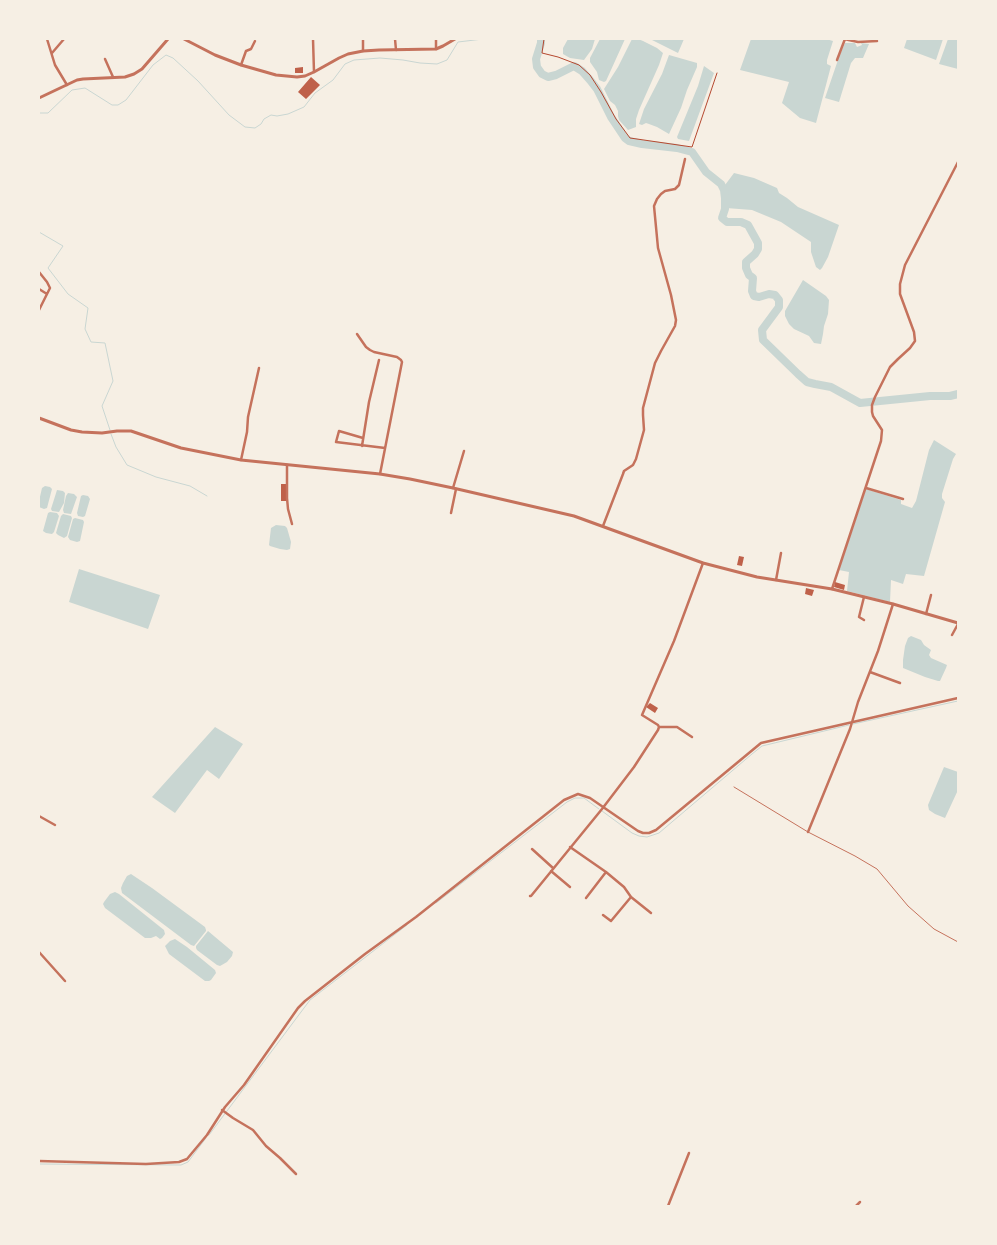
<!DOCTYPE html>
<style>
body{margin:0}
#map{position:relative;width:997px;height:1245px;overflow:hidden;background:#f6efe4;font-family:Cabin,sans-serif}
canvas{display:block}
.frame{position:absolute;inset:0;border:40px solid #f6efe4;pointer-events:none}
</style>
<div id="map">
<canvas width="997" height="1245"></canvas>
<div class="frame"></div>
</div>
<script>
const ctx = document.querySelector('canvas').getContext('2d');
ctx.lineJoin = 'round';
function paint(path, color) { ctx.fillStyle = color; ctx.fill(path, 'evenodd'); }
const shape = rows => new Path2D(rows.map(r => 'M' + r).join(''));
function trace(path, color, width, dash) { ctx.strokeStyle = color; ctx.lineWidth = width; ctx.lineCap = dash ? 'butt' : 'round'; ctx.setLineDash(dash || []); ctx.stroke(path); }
paint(shape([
 [568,39,595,39,592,49,584,60,570,58,563,54,563,48],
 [600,39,625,39,606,81,604,82,599,80,597,72,590,62,590,58],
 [632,39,638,39,643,41,657,48,663,53,659,65,639,110,636,119,636,127,628,130,619,120,618,116,618,111,615,105,610,101,604,89,618,67],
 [650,39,684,39,678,53],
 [751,39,826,39,833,41,827,60,827,64,831,66,816,123,800,118,782,103,789,82,740,70],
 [907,39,943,39,936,60,904,48],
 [948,39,958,39,958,69,939,64],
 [845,43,855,43,857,47,862,45,861,43,869,44,863,58,855,58,851,63,839,102,825,98,839,57],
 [669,55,697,63,697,67,687,90,681,108,669,134,657,127,649,124,646,123,642,125,639,124,644,109,662,74],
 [704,66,714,73,689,141,678,139,677,137,698,86],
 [734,173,754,178,777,188,779,193,787,198,798,207,839,225,828,257,822,268,820,270,816,267,811,252,811,242,781,222,752,210,726,208,727,193,725,185],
 [803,280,826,296,829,300,828,314,824,326,823,334,821,344,814,343,809,336,794,329,789,324,785,316,785,311],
 [934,440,956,454,953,459,942,494,942,498,945,502,924,576,906,574,903,584,891,580,890,602,847,591,849,572,839,570,866,489,901,500,901,504,912,508,916,501,929,450],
 [45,486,50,487,52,489,47,508,44,509,39,507,39,501,42,488],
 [57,490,63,491,65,493,64,503,59,512,52,511,51,509],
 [68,493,74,494,77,497,71,514,64,513,63,510,66,496],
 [83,495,88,496,90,499,85,516,83,517,78,516,77,513,81,496],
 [50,512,57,513,59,516,54,532,52,534,46,533,43,531,48,513],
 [63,514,71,516,72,518,67,536,64,538,58,535,56,533,61,516],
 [75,518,83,520,84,522,80,541,77,542,70,540,68,537,73,519],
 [276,525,285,526,287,528,291,542,290,549,287,550,280,549,270,546,269,545,271,528],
 [79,569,160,595,148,629,69,602],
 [911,636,921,640,924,645,931,650,929,655,931,658,947,665,946,668,940,681,938,681,925,677,903,668,903,660,905,646,908,638],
 [215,727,243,744,219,779,207,770,175,813,152,797],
 [944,767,958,772,958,790,945,818,935,814,929,810,928,805],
 [131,874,152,888,205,927,206,930,206,931,194,946,191,945,122,893,121,888,123,883,127,876],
 [115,892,119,894,164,930,165,934,162,938,160,939,156,936,151,938,145,938,105,908,103,904,104,902,110,894],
 [208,931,233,952,232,956,227,962,220,966,217,965,197,950,196,948,196,946],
 [175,939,187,947,215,970,216,973,211,980,209,981,205,981,169,954,165,946,170,941]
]), '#c9d6d2');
trace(shape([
 [39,113,48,113,72,90,85,88,112,105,118,105,126,100,153,65,166,55,173,58,198,81,229,115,245,127,255,128,261,124,264,119,271,115,277,116,288,114,304,107,315,93,333,80,345,64,354,60,380,58,403,60,420,63,437,64,447,60,458,42,483,39],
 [39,232,63,246,48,268,68,294,88,308,85,329,91,342,105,343,113,381,102,406,110,430],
 [111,434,116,447,127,465,156,477,190,486,207,496],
 [853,724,958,701],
 [602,811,632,833,639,836,647,837,659,833,752,754,762,746,849,725],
 [436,903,567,802,575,798,584,798,599,809],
 [209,1135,310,1000,407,925],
 [39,1164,181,1165,188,1162,206,1138]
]), '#c9d6d2', 1);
trace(shape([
 [541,39,541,43,536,59,537,67,542,74,548,77,556,75,574,66,582,71,590,80,597,89,611,117,625,138,629,141,642,144,677,148,692,152,706,172,721,184,724,190,725,198,725,209,722,218,727,222,741,222,748,225,758,243,758,249,755,254,746,262,746,268,749,275,753,278,752,291,754,296,759,297,769,294,775,295,779,300,779,307,762,330,763,340,798,374,807,382,815,384,831,387,860,403,930,396,950,396,958,394]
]), '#c9d6d2', 8);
paint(shape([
 [303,67,303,73,295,73,295,68],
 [311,77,320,85,306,99,298,92],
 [281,484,286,484,286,501,281,501],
 [739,556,744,557,742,566,737,565],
 [835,582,845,585,844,590,834,587],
 [806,588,814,590,812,596,805,594],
 [650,703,658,708,655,713,646,707]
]), '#bf614a');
trace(shape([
 [544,39,542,53,558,57,579,65,590,75,601,92,616,119,630,138,692,147,717,73]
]), '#b5482f', 1);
trace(shape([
 [734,787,808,832,855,856,877,869,908,906,934,929,958,942]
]), '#c5725c', 1);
trace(shape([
 [47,39,55,65,67,85],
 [313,39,314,72],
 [363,39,363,51],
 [395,39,396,50],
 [844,39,858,42,877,41],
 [436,49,436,39],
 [52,53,64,39],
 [105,59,113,77],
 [837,60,845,39],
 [241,65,246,51,251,49,255,41],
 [39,272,47,282,50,288,39,310],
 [39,289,47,294],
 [357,334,366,347,370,350,374,352,397,357,401,360,402,362,380,474],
 [363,438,339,431,336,442,385,448],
 [362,446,369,402,379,360],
 [241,460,247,432,248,417,259,368],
 [287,465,287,498,288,509,292,524],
 [453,488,464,451],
 [866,488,903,499],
 [451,513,456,489],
 [603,526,623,474,624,471,633,465,636,459,644,430,643,415,643,408,655,363,661,351,675,326,676,320,671,295,658,248,654,206,657,199,661,194,665,191,675,189,679,185,685,159],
 [776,580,781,553],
 [832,589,881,441,882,430,873,416,872,412,872,405,875,397,890,367,898,359,910,348,915,341,914,332,900,294,900,284,905,265,958,162],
 [864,597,859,617,864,620],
 [926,614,931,595],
 [952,635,958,624],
 [870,672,900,683],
 [659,727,677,727,692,737],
 [39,816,55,825],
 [808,832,850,729,858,702,878,651,893,604],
 [570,847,606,872,624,887,631,897,651,913],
 [532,849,553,868],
 [551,871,570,887],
 [530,896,531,896,602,809,634,767,658,730,659,727,658,725,642,715,674,641,703,563],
 [586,898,606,872],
 [603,915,611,921,631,897],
 [39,952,65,981],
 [222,1110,233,1118,253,1130,266,1146,280,1158,296,1174],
 [39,1161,146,1164,179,1162,187,1159,207,1135,225,1107,244,1085,298,1008,305,1001,365,954,416,917,564,800,578,794,590,798,638,831,643,833,649,833,656,830,761,743,958,698],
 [668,1206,689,1153],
 [856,1206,860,1202]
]), '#c5725c', 2.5);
trace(shape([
 [184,39,215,55,241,65,276,75,297,77,305,76,314,72,339,58,348,54,363,51,379,50,436,49,443,46,455,39],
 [39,98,77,80,83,79,125,77,134,74,142,69,168,39],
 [39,418,71,430,82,432,102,433,117,431,131,431,181,448,241,460,380,474,410,479,453,488,574,516,703,563,757,577,832,589,893,604,958,623]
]), '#c5725c', 3);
</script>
